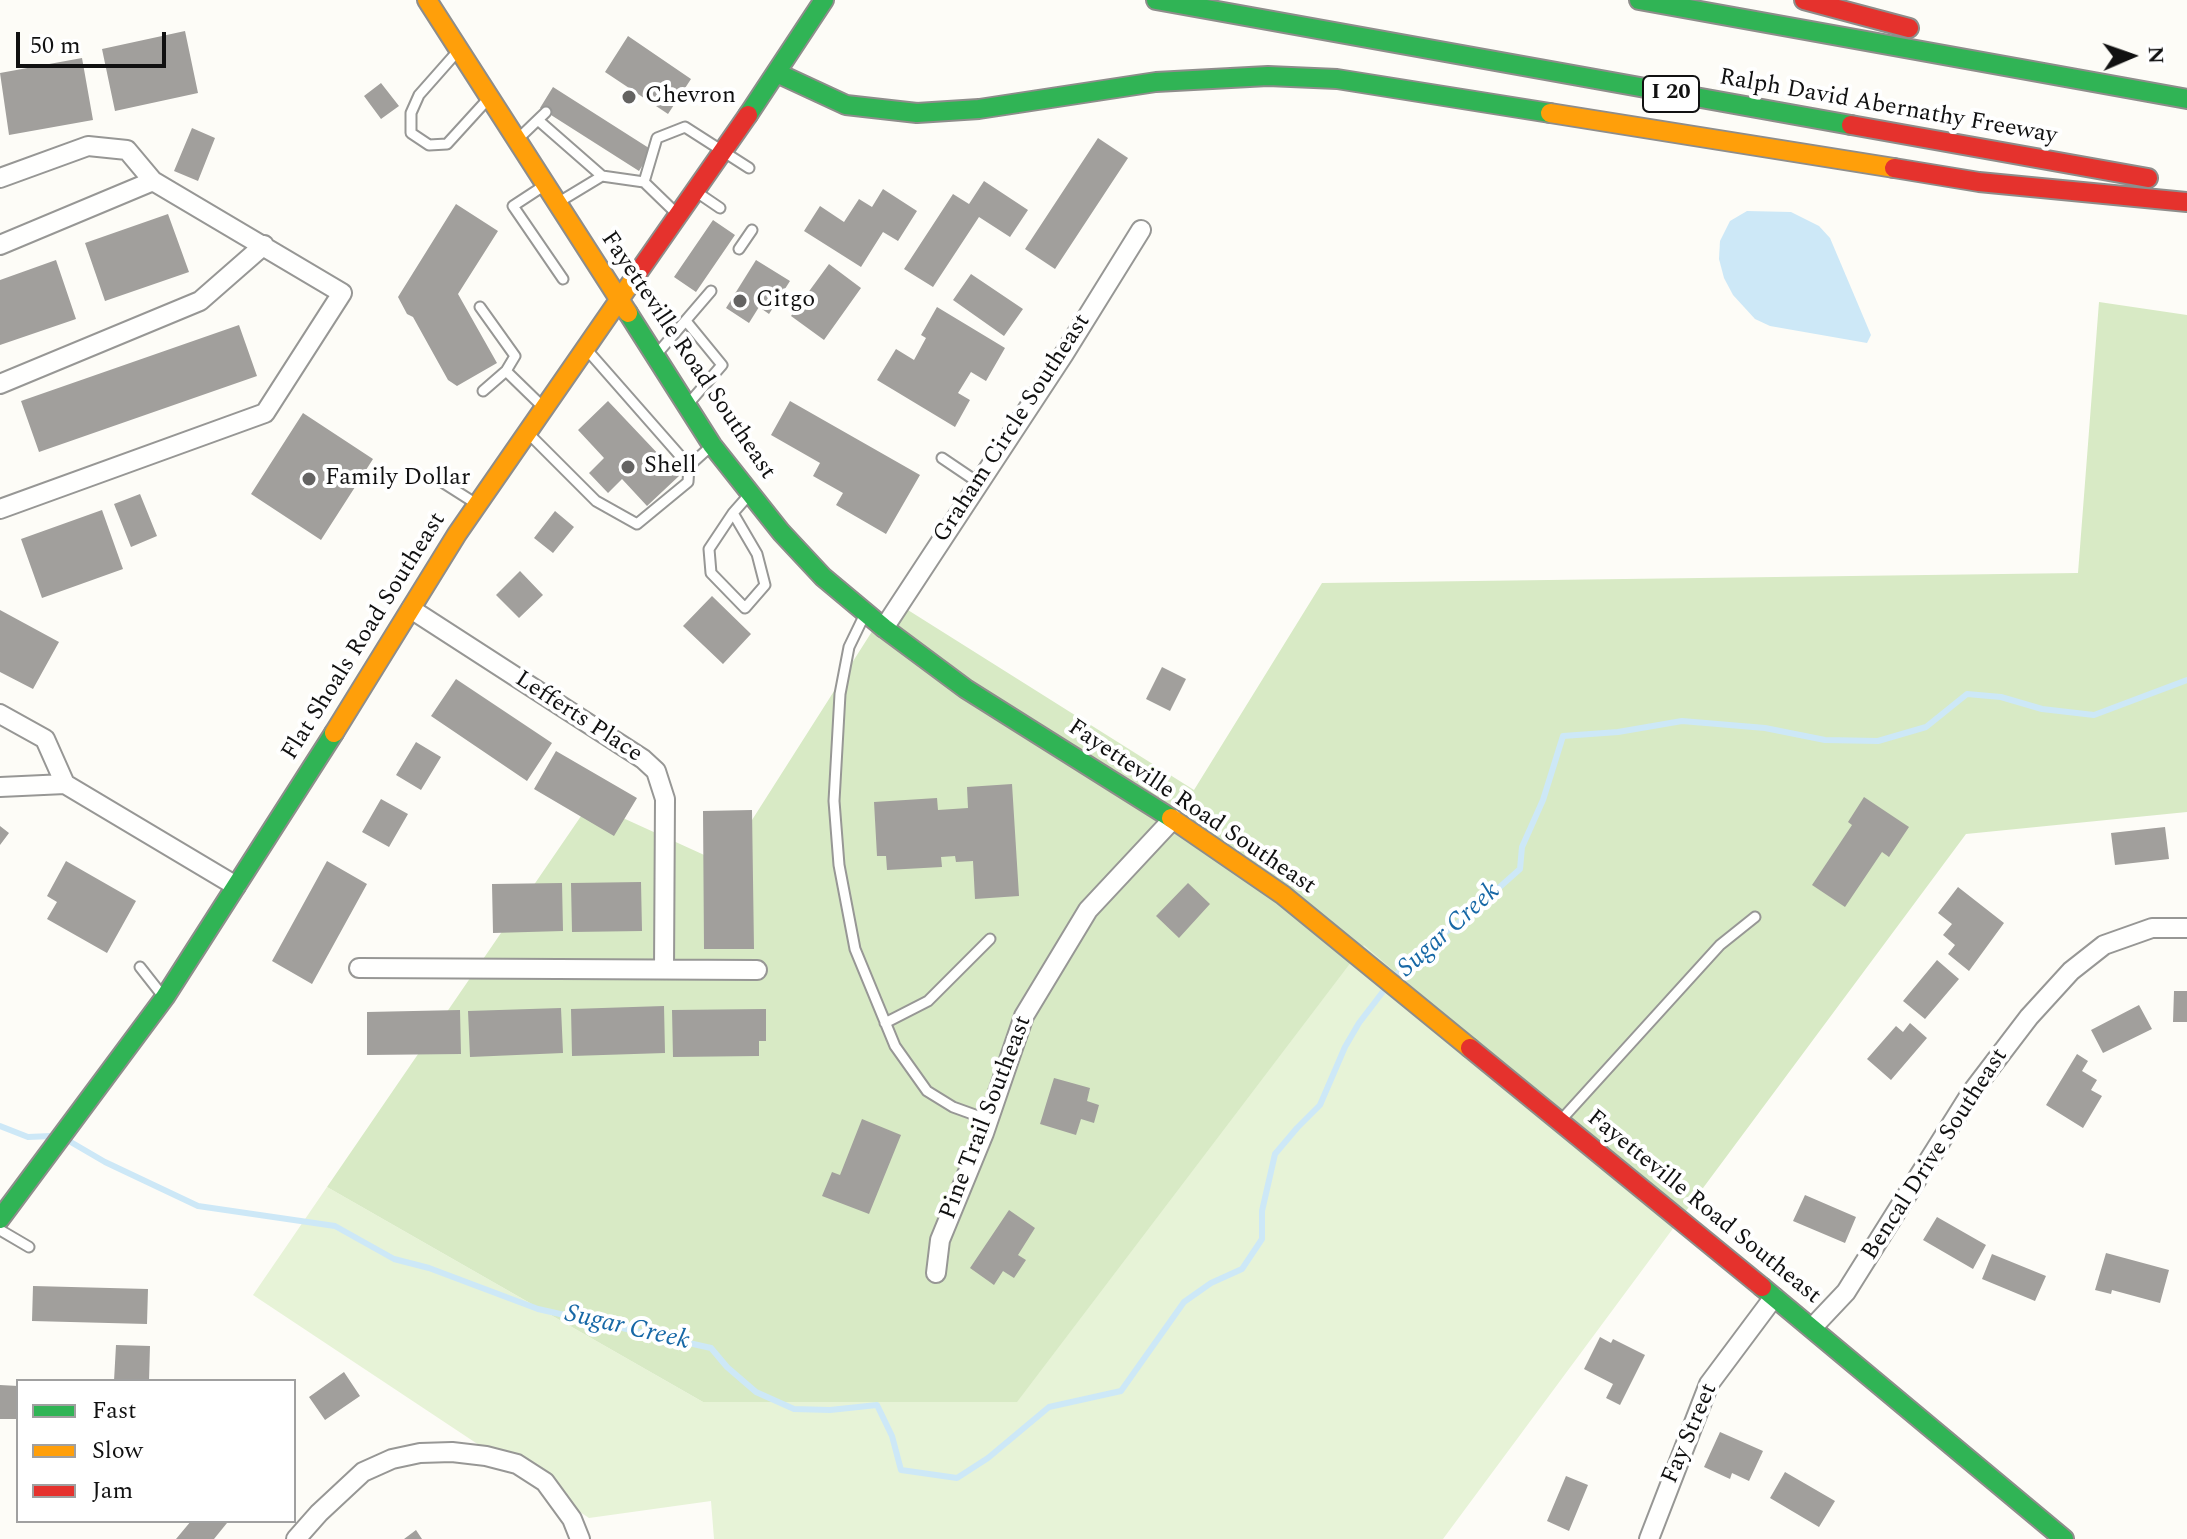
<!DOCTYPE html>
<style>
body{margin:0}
#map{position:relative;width:2187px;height:1539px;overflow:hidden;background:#fdfcf7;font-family:Spectral,serif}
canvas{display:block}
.legend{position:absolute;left:16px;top:1379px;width:280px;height:144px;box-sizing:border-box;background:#fff;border:2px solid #a0a0a0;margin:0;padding:10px 14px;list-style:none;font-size:24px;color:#111}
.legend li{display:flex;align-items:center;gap:16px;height:40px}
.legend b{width:40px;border:2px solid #a0a0a0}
.north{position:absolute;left:2091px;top:16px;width:80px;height:80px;-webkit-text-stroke:6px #fff;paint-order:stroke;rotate:88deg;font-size:22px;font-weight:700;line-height:32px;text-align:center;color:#111}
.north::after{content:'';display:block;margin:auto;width:28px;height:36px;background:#111;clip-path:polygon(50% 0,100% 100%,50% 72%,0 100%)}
.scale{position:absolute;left:16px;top:32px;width:150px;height:36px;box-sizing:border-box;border:4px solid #111;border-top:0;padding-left:10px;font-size:24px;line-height:28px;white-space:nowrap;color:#111;-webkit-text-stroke:6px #fff;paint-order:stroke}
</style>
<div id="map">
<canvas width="2187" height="1539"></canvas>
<ul class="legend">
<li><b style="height:10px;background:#30b455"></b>Fast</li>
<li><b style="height:10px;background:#ff9f0a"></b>Slow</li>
<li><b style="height:10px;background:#e5322d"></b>Jam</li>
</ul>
<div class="north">N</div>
<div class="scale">50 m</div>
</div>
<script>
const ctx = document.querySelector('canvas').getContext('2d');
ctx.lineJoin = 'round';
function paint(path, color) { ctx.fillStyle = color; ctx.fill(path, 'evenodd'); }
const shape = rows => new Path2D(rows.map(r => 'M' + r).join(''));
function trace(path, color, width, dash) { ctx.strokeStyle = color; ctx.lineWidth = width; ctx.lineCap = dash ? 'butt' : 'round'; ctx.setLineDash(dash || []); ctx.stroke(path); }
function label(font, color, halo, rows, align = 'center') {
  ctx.font = font + ' Spectral,serif'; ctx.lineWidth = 8; ctx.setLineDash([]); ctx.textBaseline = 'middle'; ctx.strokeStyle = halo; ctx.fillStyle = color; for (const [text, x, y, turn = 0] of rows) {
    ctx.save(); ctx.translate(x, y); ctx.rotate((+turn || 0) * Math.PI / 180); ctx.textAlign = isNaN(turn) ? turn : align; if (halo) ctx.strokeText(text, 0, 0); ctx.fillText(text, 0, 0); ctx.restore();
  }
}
paint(shape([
 [1364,944,1680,1219,1443,1539,714,1539,711,1501,589,1518,253,1295,327,1187,703,1402]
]), '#e7f3d7');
paint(shape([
 [2099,302,2187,315,2187,812,1966,834,1680,1219,1364,945,1017,1402,703,1402,327,1187,590,803,724,864,892,600,1194,790,1322,583,2078,573]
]), '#d8eac5');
paint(shape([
 [1747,211,1791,212,1819,226,1830,238,1871,335,1867,343,1770,326,1755,319,1733,295,1724,278,1719,259,1720,241,1730,221]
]), '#cde8f7');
trace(shape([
 [1394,977,1422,950,1466,917,1520,869,1522,847,1543,800,1563,736,1618,732,1682,721,1765,728,1825,740,1878,741,1926,727,1967,694,2001,697,2042,709,2094,715,2187,680],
 [0,1126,28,1137,51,1136],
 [69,1141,105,1162,198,1206,335,1226,394,1259,429,1268,538,1309,711,1348,727,1367,756,1392,794,1409,830,1410,877,1405,892,1436,901,1470,957,1478,988,1458,1049,1407,1121,1391,1184,1302,1211,1283,1242,1269,1262,1239,1262,1211,1275,1154,1297,1128,1320,1105,1345,1047,1359,1023,1385,989]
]), '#cde8f7', 6);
paint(shape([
 [185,31,198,93,115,111,102,49],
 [628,36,691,79,668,114,605,72],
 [82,58,93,120,9,135,0,73],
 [381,83,399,106,381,119,364,96],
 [553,87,652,150,639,171,540,108],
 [192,128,215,138,198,181,174,171],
 [1098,138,1128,158,1055,269,1025,249],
 [984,181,1028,210,1010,237,979,217,933,287,904,269,953,194,969,204],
 [883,189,917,211,898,241,883,232,861,267,804,231,820,206,844,222,859,199,872,207],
 [456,204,498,231,458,294,497,363,457,386,448,380,413,317,407,314,398,297],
 [168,214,189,272,105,301,85,243],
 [713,220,735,235,696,292,674,277],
 [56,260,76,319,0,345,0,280],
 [756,260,790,281,769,314,759,307,749,323,726,308],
 [829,264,861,288,824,340,791,316],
 [971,274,1023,309,1004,336,953,300],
 [937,307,1005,348,986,381,971,372,958,393,970,400,955,427,877,380,896,349,914,360,926,338,921,335],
 [239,325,257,376,39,452,21,401],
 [608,401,679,476,647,506,622,479,608,493,589,473,604,458,578,430],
 [790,401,920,475,886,534,836,505,843,493,813,476,820,463,771,435],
 [303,413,373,459,321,540,251,494],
 [140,494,157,536,131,547,114,504],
 [102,510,123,569,42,598,21,539],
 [555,511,574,527,553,553,534,538],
 [520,571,543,595,519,618,496,595],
 [712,596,751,634,723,664,683,626],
 [0,610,59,642,33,689,0,672],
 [1162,667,1186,679,1170,711,1146,699],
 [456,679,552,743,527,781,431,716],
 [416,742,441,757,421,790,396,775],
 [556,751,637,798,614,836,534,789],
 [1012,784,1019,896,975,899,973,861,956,862,955,856,941,857,942,867,887,870,886,856,877,856,874,802,937,798,938,810,968,808,967,787],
 [1864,797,1909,827,1889,857,1882,852,1845,907,1812,885,1852,825,1848,822],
 [381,799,408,814,389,847,362,832],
 [752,810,754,949,704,949,703,811],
 [0,826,9,833,0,845],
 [2165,827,2169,859,2115,865,2111,833],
 [66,861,136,901,107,953,47,919,57,902,47,896],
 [327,861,367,884,312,984,272,961],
 [641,882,642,931,572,932,571,883],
 [562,883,563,931,493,933,492,884],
 [1188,883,1210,904,1179,938,1156,916],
 [1958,887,2004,923,1969,971,1948,954,1955,945,1943,935,1952,924,1938,913],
 [1937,960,1959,979,1925,1019,1903,1001],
 [2174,991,2187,991,2187,1022,2173,1022],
 [2139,1005,2152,1029,2103,1053,2091,1030],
 [664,1006,665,1053,572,1056,571,1009],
 [561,1008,563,1053,470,1057,468,1011],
 [766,1009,766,1041,759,1041,759,1056,673,1057,672,1010],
 [460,1010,461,1054,367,1055,367,1012],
 [1910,1023,1927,1038,1891,1080,1867,1059,1896,1026,1903,1032],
 [2077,1054,2088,1061,2082,1071,2097,1080,2091,1090,2102,1096,2083,1128,2046,1105],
 [1054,1078,1090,1088,1087,1101,1099,1105,1094,1123,1081,1119,1076,1135,1040,1124],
 [862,1119,901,1135,869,1214,822,1196,832,1172,840,1175],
 [1805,1195,1856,1217,1845,1243,1793,1221],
 [1009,1210,1035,1228,1018,1255,1026,1260,1014,1278,1003,1271,994,1285,970,1268],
 [1937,1217,1986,1245,1973,1269,1923,1240],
 [2106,1253,2169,1270,2160,1303,2112,1290,2111,1294,2095,1290],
 [1992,1254,2046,1276,2035,1301,1982,1279],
 [33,1286,148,1289,147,1324,32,1321],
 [1600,1337,1611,1343,1613,1339,1645,1355,1620,1405,1606,1398,1613,1384,1584,1369],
 [116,1345,150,1346,149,1381,114,1381],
 [344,1372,360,1396,325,1420,309,1397],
 [0,1385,18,1386,18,1419,0,1419],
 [1720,1432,1763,1451,1749,1481,1732,1473,1730,1479,1704,1467],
 [1785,1472,1835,1501,1819,1527,1770,1498],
 [1566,1476,1588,1485,1569,1531,1547,1521],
 [191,1521,225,1521,227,1523,214,1539,176,1539],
 [416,1530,422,1539,404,1539]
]), '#a19f9c');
const lane = shape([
 [457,52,419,95,411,113,411,133,429,145,447,144,488,99],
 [538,120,602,176],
 [519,138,546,112],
 [542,187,513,206,563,279],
 [698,193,720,208],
 [559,202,602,176,644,182],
 [676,213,644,182,657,138,685,127,749,168],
 [739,249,752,230],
 [480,307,515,356,506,371,543,407],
 [686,321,722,365,689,403],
 [588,351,689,466],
 [656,355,711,291],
 [483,391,506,371],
 [528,433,596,501,637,524,688,482,689,466,710,447],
 [942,458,979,483],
 [442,482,475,503],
 [733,513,757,554,765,585,745,608,711,573,709,549,733,513,748,496],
 [864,616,849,647,840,694,834,801,839,865,855,949,895,1046,927,1091,953,1107,989,1120],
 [140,967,162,995],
 [885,1023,928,1001,990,939],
 [1561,1120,1720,945,1755,917],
 [0,1230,29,1247]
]);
const street = shape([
 [0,178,88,146,127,150,153,181],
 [0,245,153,181,342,293,265,413,0,509],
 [0,384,200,301,264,245],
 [411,609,643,759,656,771,665,799,664,969],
 [884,628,1064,354,1141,230],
 [0,714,45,739,65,784,236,886],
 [0,787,65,784],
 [359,968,757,970],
 [936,1273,940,1240,984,1133,1024,1016,1088,910,1173,819],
 [1812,1328,1846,1292,1971,1093,2029,1017,2071,971,2104,945,2152,928,2187,928],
 [296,1539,319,1513,363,1472,392,1459,420,1453,452,1452,486,1456,517,1464,545,1482,572,1519,580,1539],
 [1649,1539,1709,1384,1774,1297]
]);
const fast = shape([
 [1156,0,1851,125],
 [1639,0,2187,99],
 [777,73,846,105,917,113,979,109,1156,82,1268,76,1337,79,1550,113],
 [748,115,824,0],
 [628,313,712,445,781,532,823,577,884,628,966,689,1171,818],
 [0,1219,165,997,334,733],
 [1762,1287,2064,1539]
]);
const slow = shape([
 [427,0,628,313],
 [1550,113,1894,168],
 [334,733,457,534,637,274],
 [1171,818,1283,895,1470,1048]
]);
const jam = shape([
 [1804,0,1909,28],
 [1851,125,2148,178],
 [1894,168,1979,182,2187,202],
 [637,274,748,115],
 [1470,1048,1762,1287]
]);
trace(lane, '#979795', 13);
trace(street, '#979795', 22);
trace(fast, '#8e8d8b', 22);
trace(slow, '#8e8d8b', 22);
trace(jam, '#8e8d8b', 22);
trace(lane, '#fffffe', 9);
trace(street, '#fffffe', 18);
trace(fast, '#30b455', 18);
trace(slow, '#ff9f0a', 18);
trace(jam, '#e5322d', 18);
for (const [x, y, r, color] of [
 [629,97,8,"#646362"],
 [740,301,8,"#646362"],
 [628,467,8,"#646362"],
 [309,479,8,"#646362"]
]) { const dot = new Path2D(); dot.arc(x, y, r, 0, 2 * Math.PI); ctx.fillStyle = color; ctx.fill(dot); trace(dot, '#fff', 3); }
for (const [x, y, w] of [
 [1671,94,56]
]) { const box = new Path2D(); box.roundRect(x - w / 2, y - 18, w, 36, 6); ctx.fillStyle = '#fff'; ctx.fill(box); trace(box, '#111', 2); }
label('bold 22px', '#111', null, [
 ["I 20",1671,94]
]);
label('24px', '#111', '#fff', [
 ["Chevron",645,97],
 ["Citgo",756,301],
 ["Shell",644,467],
 ["Family Dollar",325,479]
], 'left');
label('24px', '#111', '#fff', [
 ["Ralph David Abernathy Freeway",1888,108,10],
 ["Fayetteville Road Southeast",687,356,56],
 ["Graham Circle Southeast",1013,429,-57],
 ["Flat Shoals Road Southeast",365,637,-58],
 ["Lefferts Place",578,718,33],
 ["Fayetteville Road Southeast",1191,808,34],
 ["Pine Trail Southeast",987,1118,-69],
 ["Bencal Drive Southeast",1936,1155,-57],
 ["Fayetteville Road Southeast",1703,1208,39],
 ["Fay Street",1691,1434,-67]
]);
label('italic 26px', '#1768a6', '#fff', [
 ["Sugar Creek",1450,931,-42],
 ["Sugar Creek",627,1329,13]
]);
</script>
